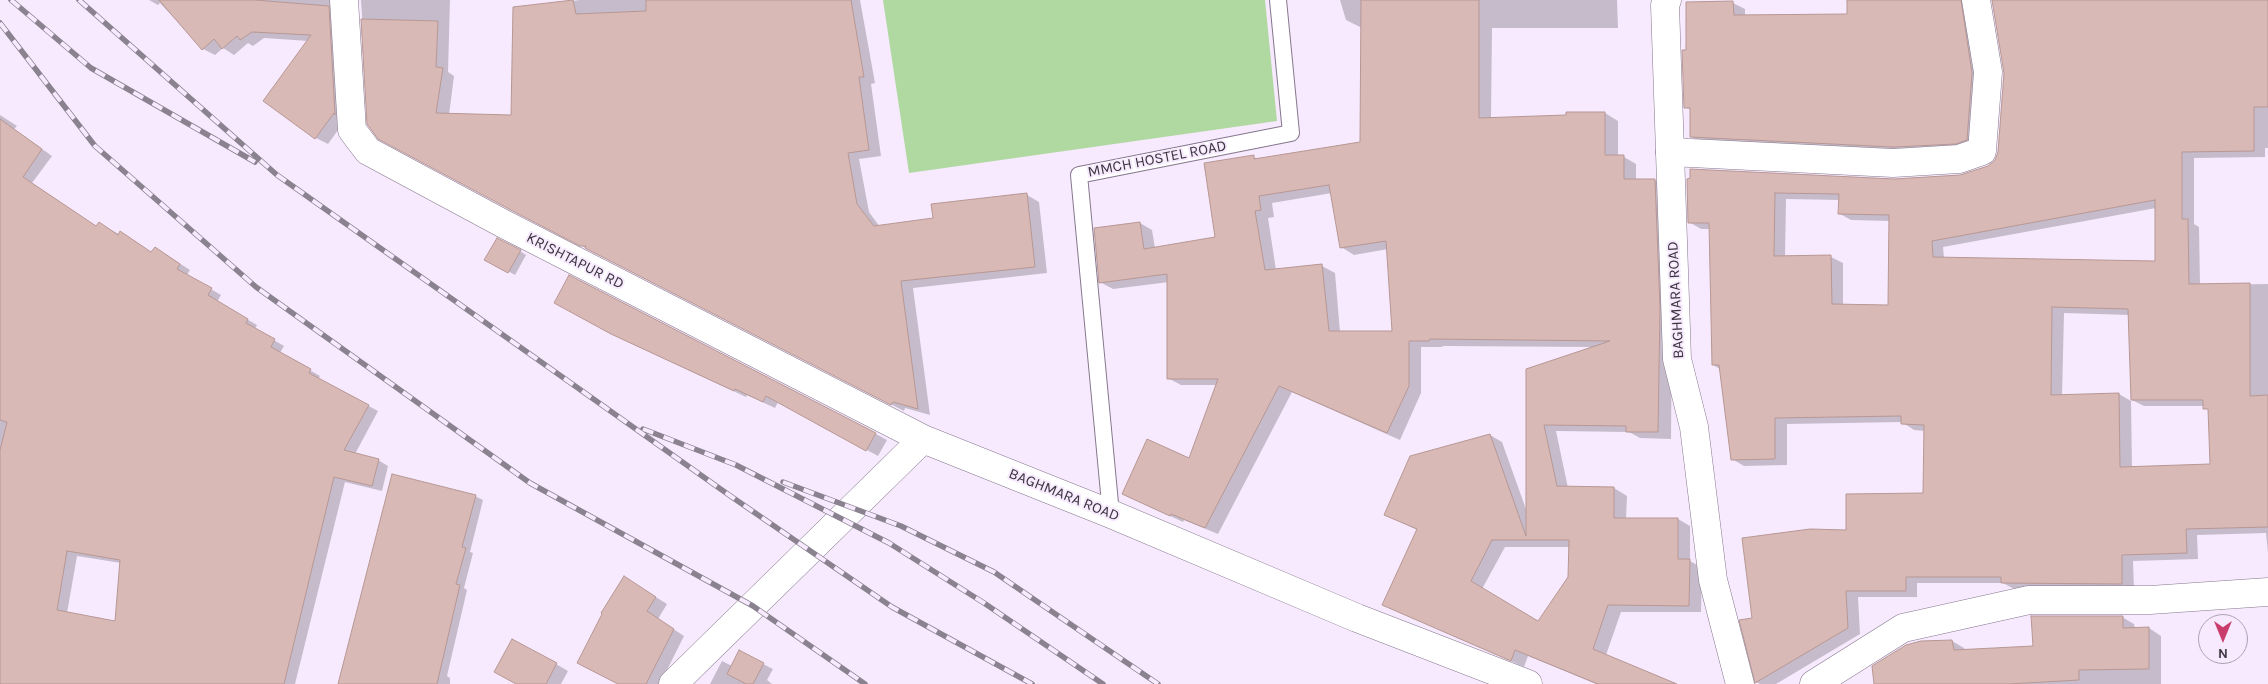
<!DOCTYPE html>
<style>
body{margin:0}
#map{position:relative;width:2268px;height:684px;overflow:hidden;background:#f7eafe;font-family:Karla,sans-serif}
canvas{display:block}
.north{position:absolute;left:2198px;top:614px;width:50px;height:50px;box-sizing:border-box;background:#f7eafe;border:1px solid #aba1b1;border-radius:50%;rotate:180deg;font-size:14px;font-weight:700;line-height:20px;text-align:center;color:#3a343d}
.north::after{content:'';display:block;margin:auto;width:18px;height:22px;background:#c93c6b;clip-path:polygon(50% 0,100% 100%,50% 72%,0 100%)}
</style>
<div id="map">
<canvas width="2268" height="684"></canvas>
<div class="north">N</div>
</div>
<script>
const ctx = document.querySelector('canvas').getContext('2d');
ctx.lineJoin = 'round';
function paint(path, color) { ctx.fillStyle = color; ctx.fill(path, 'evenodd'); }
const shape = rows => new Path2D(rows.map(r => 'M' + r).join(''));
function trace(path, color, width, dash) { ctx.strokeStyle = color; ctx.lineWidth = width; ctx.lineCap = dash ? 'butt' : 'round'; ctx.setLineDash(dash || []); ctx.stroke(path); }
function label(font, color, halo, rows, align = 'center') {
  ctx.font = font + ' Karla,sans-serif'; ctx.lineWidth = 4; ctx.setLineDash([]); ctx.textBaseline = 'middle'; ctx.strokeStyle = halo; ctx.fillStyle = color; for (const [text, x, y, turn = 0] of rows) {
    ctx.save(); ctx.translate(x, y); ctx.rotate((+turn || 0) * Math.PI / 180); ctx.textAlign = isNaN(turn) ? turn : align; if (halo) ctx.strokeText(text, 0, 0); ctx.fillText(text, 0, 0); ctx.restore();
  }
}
paint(shape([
 [883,0,1265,0,1277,121,909,173]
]), '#b0d8a1');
paint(shape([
 [149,0,342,0,346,119,328,144,316,138,309,41,264,38,253,46,248,43,234,55,223,48,215,55,203,49,160,3,158,5],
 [361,0,450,0,448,72,454,76,449,115,512,116,515,8,580,0,860,0,875,83,871,84,881,156,859,159,869,212,880,227,934,219,1027,195,1039,202,1047,273,913,288,930,415,905,408,904,411,523,216,369,124],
 [1340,0,1617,0,1618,28,1492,28,1491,119,1568,116,1568,113,1605,113,1618,121,1618,157,1624,157,1636,164,1636,180,1655,180,1668,187,1672,315,1671,439,1640,438,1629,432,1556,431,1568,488,1614,488,1627,496,1626,519,1678,519,1690,526,1690,561,1702,568,1701,612,1621,612,1606,655,1676,684,1596,684,1528,656,1524,667,1383,604,1417,530,1386,515,1490,435,1502,442,1527,512,1528,370,1594,347,1443,346,1442,347,1421,347,1421,393,1400,440,1292,392,1218,534,1184,520,1183,522,1123,494,1189,459,1217,385,1181,385,1168,378,1169,282,1113,289,1100,282,1140,223,1152,230,1155,248,1216,238,1253,157,1259,159,1361,143,1362,28,1346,20],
 [1332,193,1341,247,1354,255,1388,249,1393,332,1340,332,1335,273,1322,266,1276,270,1268,218,1274,217,1272,203],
 [1505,547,1570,547,1570,577,1539,622,1482,589],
 [1848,0,1974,0,1979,146,1906,153,1703,143,1691,137,1691,110,1685,107,1687,3,1733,3,1745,9,1745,16,1848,15],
 [1993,0,2268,0,2268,148,2265,148,2265,157,2194,158,2194,224,2199,227,2200,285,2268,284,2268,553,2266,533,2197,535,2198,559,2133,561,2134,590,2014,589,2003,583,1917,583,1917,597,1858,597,1860,634,1776,684,1760,684,1756,682,1754,619,1847,531,1925,495,1925,431,1914,430,1902,422,1787,424,1787,465,1744,466,1732,459,1720,369,1713,365,1710,229,1701,229,1689,222,1688,180,1894,180,1960,176,1988,167,1996,161,1999,152,2005,70],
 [1786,199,1840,200,1840,214,1851,220,1890,221,1890,306,1843,305,1843,263,1831,257,1785,257],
 [2156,208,2156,263,1944,258,1943,247],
 [2064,313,2130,315,2132,400,2144,406,2204,406,2210,411,2211,465,2132,468,2131,401,2119,394,2062,396],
 [0,115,17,126,14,129,52,156,32,183,97,227,99,223,152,253,165,254,190,270,187,275,221,295,217,302,257,325,255,329,284,346,280,353,320,376,318,379,378,411,355,454,378,460,388,466,382,491,345,482,295,684,0,684],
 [77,556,121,563,116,622,67,613],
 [520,251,526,255,515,275,486,259],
 [570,277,876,434,887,440,878,456,778,402,775,408,747,395,746,397,624,340],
 [475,496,483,500,470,552,473,553,464,588,467,590,447,676,450,678,450,684,339,684],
 [635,584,667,604,658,619,684,636,660,684,620,684],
 [2122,617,2134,624,2135,629,2149,628,2161,636,2161,684,1875,684,1952,641,1964,648,1965,651,2034,647],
 [722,661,732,666,763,664,773,669,767,680,772,684,710,684],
 [556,664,568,671,561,684,518,684]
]), '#0003');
const building = shape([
 [159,0,255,0,329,6,335,115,334,113,315,139,263,101,311,35,252,32,240,40,237,36,222,49,214,39,202,50,159,0],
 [573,0,576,14,646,11,646,0,851,0,864,77,859,77,869,150,848,153,857,204,874,226,933,218,931,204,1027,193,1035,267,901,281,918,409,893,402,891,405,585,248,586,246,580,246,509,209,378,139,367,124,361,19,438,21,436,67,443,68,436,113,511,115,513,7,573,0],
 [1361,0,1479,0,1479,118,1566,115,1566,112,1605,112,1605,155,1624,155,1624,179,1655,179,1660,307,1658,432,1626,432,1626,426,1544,425,1557,486,1614,487,1614,518,1678,518,1678,559,1690,559,1689,606,1608,605,1593,649,1677,684,1598,684,1515,650,1511,661,1382,605,1417,529,1384,515,1410,456,1490,434,1526,536,1526,369,1610,341,1430,339,1429,341,1409,341,1409,386,1387,433,1279,386,1205,528,1171,514,1170,516,1122,494,1147,439,1189,458,1218,379,1167,379,1167,274,1099,283,1094,228,1140,222,1144,249,1215,237,1204,163,1254,155,1254,159,1360,142,1361,0],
 [1329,185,1340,248,1386,241,1392,331,1329,331,1322,264,1265,270,1255,211,1261,210,1259,196,1329,185],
 [1492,540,1569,540,1568,577,1538,621,1471,581,1492,540],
 [1847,0,1961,0,1972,73,1967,140,1956,144,1893,147,1690,137,1690,108,1684,108,1682,50,1686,50,1686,2,1733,1,1734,15,1847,14,1847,0],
 [1992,0,2268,0,2268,107,2254,107,2254,151,2182,152,2182,219,2188,219,2189,284,2250,283,2250,396,2268,395,2268,527,2186,529,2187,553,2122,555,2122,584,2001,583,2001,577,1906,577,1906,591,1846,591,1848,628,1755,683,1739,620,1752,618,1742,538,1810,529,1846,530,1846,494,1923,493,1924,425,1901,424,1901,416,1775,418,1775,459,1731,460,1719,365,1712,365,1709,223,1688,223,1687,179,1690,178,1690,169,1894,179,1960,175,1988,166,1995,160,1998,152,2004,73,1992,0],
 [1775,193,1839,194,1838,214,1889,215,1888,305,1832,304,1831,255,1774,256,1775,193],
 [2155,200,2155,261,1933,257,1932,241,2155,200],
 [2052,307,2128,309,2131,400,2203,400,2203,409,2208,409,2210,464,2120,467,2119,393,2051,395,2052,307],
 [0,119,42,149,23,177,96,226,99,222,118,235,120,231,151,252,155,247,180,264,177,269,212,288,208,295,248,319,246,323,275,339,271,347,311,369,309,373,369,405,344,450,379,459,372,486,334,477,284,684,0,684,0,450,7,422,0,420,0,119],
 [67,551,120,560,115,621,57,610,67,551],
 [497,238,521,250,508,273,484,260,497,238],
 [569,275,876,433,866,451,766,396,763,402,735,389,734,391,611,334,554,303,569,275],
 [392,474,476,495,462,547,466,548,456,584,460,585,437,684,338,684,392,474],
 [624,576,656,597,647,611,674,629,646,684,618,684,577,663,602,614,601,613,624,576],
 [2031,616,2123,616,2123,628,2149,627,2149,669,2079,670,2079,680,2009,684,1874,684,1872,666,1906,645,1921,641,1952,640,1954,650,2033,646,2031,616],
 [512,639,557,663,546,684,516,684,494,672,512,639],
 [739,650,764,663,753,684,746,684,727,674,739,650]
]);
paint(building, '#d9b9b5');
trace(building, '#b69794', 1);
const service = shape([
 [1111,514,1079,175,1291,133,1278,0]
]);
const minor = shape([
 [1670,152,1893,163,1959,159,1982,151,1988,72,1976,0],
 [1814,684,1903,628,2029,600,2150,600,2268,592]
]);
const tertiary = shape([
 [344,0,352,130,368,151,502,223,923,439],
 [1667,0,1665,5,1677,359,1694,427,1713,580,1740,684],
 [673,684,923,439,1111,514,1357,618,1528,684]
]);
trace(service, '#85778d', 18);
trace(minor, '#85778d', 29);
trace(tertiary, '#85778d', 29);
trace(service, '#fff', 16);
trace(minor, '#fff', 28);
trace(tertiary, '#fff', 28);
const rail = shape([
 [11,0,91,68,255,162],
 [79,0,277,175,729,495,892,607,1032,684],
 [0,23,95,146,256,287,530,483,753,606,865,684],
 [643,429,736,465,889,543,984,603,1103,684],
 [783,482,901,526,994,572,1158,684]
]);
trace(rail, '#8b8290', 5.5);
trace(rail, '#f7eafe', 4, [11]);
label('15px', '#3a343d', '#f7eafe', [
 ["MMCH HOSTEL ROAD",1157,159,-11],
 ["KRISHTAPUR RD",575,261,27],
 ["BAGHMARA ROAD",1676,300,-93],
 ["BAGHMARA ROAD",1064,495,22]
]);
</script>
